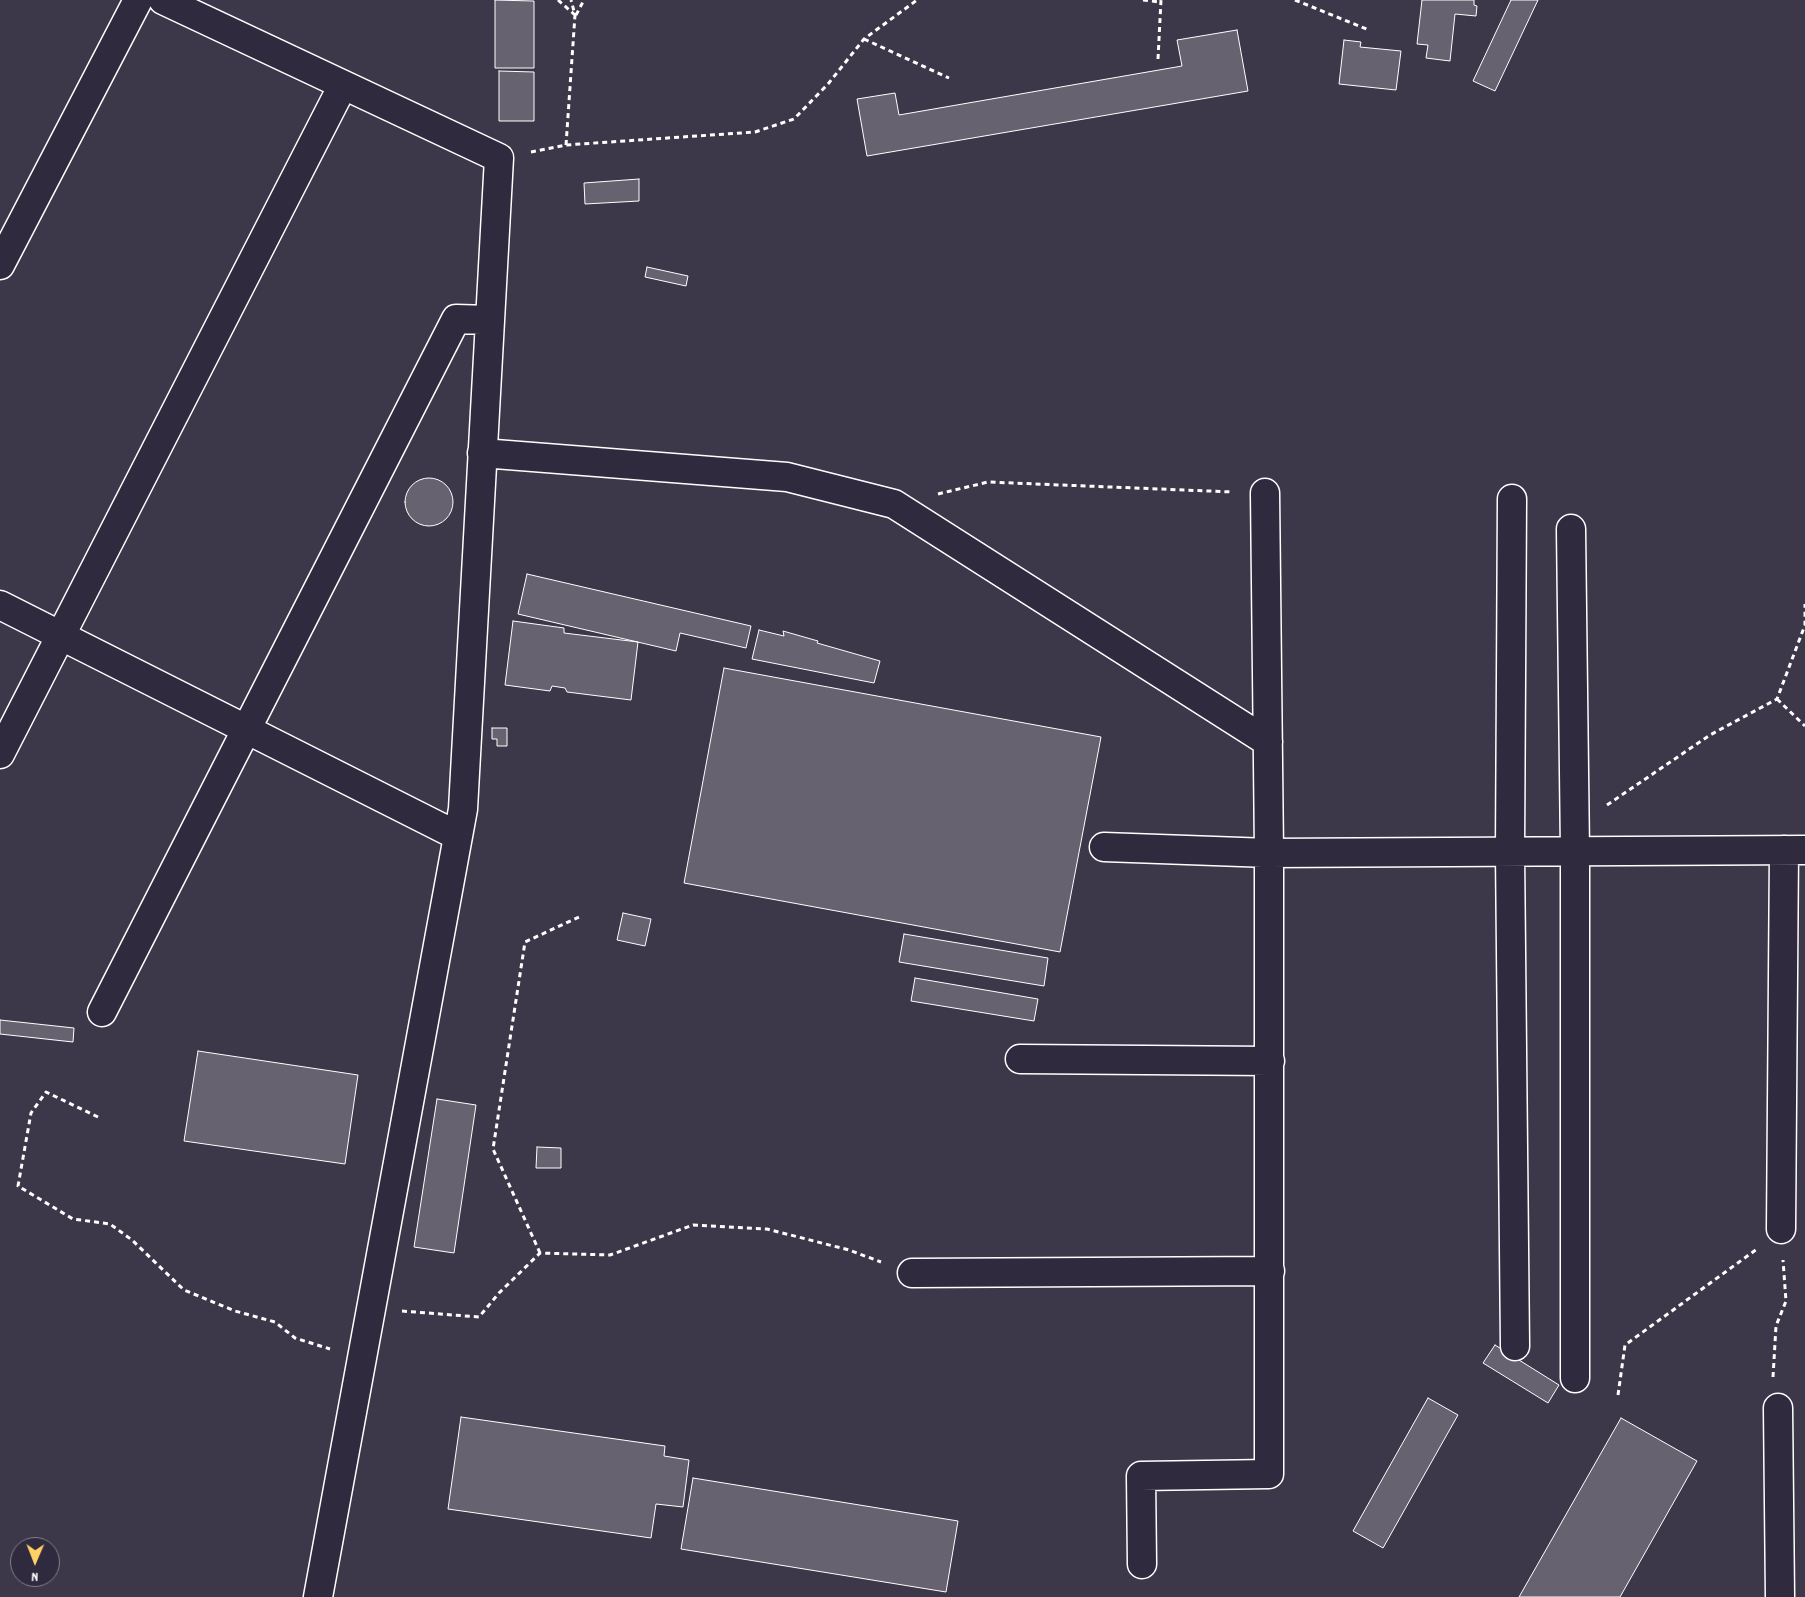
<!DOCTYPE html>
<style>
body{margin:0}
#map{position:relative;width:1805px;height:1597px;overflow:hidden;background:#3c3749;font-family:Dekko,sans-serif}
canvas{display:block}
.north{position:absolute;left:10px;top:1537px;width:50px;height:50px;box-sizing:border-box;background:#2f2a3d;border:1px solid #827f8b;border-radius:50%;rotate:181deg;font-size:14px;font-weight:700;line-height:20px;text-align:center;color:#fff}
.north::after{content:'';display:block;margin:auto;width:18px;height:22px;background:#ffd166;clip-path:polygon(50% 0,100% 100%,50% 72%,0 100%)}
</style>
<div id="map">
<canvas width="1805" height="1597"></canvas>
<div class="north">N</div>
</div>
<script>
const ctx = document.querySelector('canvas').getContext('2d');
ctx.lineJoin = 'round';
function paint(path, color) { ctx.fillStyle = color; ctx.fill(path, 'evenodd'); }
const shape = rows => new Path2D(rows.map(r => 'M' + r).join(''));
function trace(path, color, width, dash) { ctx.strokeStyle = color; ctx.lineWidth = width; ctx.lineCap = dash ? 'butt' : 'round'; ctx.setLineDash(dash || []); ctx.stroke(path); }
const building = shape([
 [495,0,534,1,534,68,495,68,495,0],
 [1422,0,1474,0,1474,5,1477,6,1476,16,1455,14,1450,61,1426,58,1428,45,1417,44,1422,0],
 [1511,0,1538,0,1495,91,1473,81,1511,0],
 [1237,30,1248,91,867,156,857,99,895,93,899,115,1182,66,1177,40,1237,30],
 [1344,40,1361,42,1360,47,1401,51,1396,90,1339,84,1344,40],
 [499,71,534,72,534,121,499,121,499,71],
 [639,179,639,201,585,204,584,183,639,179],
 [647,267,688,276,686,286,645,277,647,267],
 '405 502a24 24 0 1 1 48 0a24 24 0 1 1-48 0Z',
 [527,574,751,626,746,648,680,633,676,651,518,614,527,574],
 [513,621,564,628,564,633,638,642,631,700,567,692,565,688,552,686,550,691,505,685,513,621],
 [759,630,784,636,783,631,818,641,817,643,880,661,874,683,752,659,759,630],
 [724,668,1101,737,1060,952,684,883,724,668],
 [492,728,507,728,507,746,497,746,497,739,492,739,492,728],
 [623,913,651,919,645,946,617,940,623,913],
 [904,934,1048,958,1044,986,899,962,904,934],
 [915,978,1038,999,1034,1021,911,1001,915,978],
 [0,1020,74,1028,73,1042,0,1034,0,1020],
 [198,1051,358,1075,345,1164,184,1141,198,1051],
 [437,1099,476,1105,454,1253,414,1247,437,1099],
 [537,1147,561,1148,561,1168,536,1168,537,1147],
 [1495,1345,1559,1385,1548,1403,1483,1363,1495,1345],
 [1428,1398,1458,1415,1383,1548,1353,1531,1428,1398],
 [461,1417,665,1446,664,1456,689,1460,683,1507,656,1504,651,1538,448,1509,461,1417],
 [1621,1418,1697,1461,1620,1597,1519,1597,1621,1418],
 [693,1478,958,1521,946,1592,681,1549,693,1478]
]);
paint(building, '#666270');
trace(building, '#fff', 1);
const minor = shape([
 [163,0,499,158,463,809,318,1597],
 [0,265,138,0],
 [482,453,787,477,894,504,1268,742],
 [1512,499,1510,852,1515,1346],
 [1571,529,1575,852,1575,1378],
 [0,605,458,836],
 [0,754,343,85],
 [1104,847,1269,853,1805,850],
 [102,1012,456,319,490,320],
 [1020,1059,1270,1061],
 [1781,1229,1784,850],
 [912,1273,1270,1271],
 [1778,1408,1780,1597],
 [1142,1564,1141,1476,1269,1474,1269,853,1265,493]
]);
trace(minor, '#fff', 31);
trace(shape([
 [558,0,575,15],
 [1143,0,1160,2],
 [1295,0,1369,30],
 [576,15,584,0],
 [864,39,949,78],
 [1158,59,1161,0],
 [566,145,575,15,571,0],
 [531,152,566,145,755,132,794,119,828,84,864,39,917,0],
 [938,494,988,482,1233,492],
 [1777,699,1805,726],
 [1607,805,1710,735,1777,699,1805,625,1805,604],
 [98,1117,46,1092,31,1113,18,1186,73,1219,110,1224,132,1240,184,1290,235,1311,275,1322,295,1338,330,1349],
 [540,1253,493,1149,525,942,579,917],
 [402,1311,479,1317,499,1293,540,1253,610,1255,693,1225,767,1229,849,1250,881,1262],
 [1773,1377,1776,1326,1786,1301,1783,1260],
 [1618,1395,1625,1345,1757,1249]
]), '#fff', 3, [5, 4]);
trace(minor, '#2f2a3d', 28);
</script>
